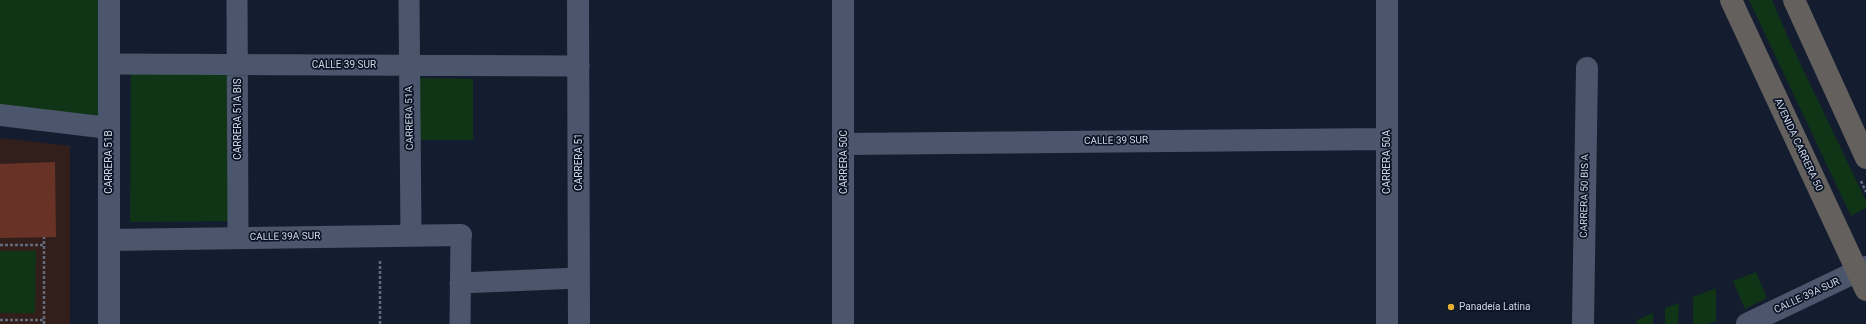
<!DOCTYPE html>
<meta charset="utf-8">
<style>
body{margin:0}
canvas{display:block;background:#141d30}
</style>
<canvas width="1866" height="324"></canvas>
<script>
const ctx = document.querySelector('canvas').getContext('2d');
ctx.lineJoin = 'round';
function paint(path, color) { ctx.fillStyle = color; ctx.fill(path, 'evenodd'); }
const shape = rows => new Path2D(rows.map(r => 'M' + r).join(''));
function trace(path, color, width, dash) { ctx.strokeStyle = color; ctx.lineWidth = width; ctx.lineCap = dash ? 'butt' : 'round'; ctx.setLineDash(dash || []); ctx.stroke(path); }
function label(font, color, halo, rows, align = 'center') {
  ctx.font = font + ' Roboto,sans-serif'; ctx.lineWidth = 3.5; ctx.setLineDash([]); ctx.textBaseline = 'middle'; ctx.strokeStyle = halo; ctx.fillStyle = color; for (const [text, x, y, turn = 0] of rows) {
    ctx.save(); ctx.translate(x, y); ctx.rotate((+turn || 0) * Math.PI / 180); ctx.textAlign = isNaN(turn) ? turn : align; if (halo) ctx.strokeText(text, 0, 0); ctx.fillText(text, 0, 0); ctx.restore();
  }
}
paint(shape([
 [0,138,70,146,70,324,0,324]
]), '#321f1c');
paint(shape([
 [0,0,101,0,99,116,0,106],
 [1749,0,1772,0,1790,42,1866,201,1866,208,1851,216],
 [131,64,237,64,238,221,130,222],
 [418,78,473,79,473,140,419,140],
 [0,251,36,251,35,313,0,313],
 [1756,272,1767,298,1745,309,1733,281],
 [1716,288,1716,321,1708,324,1693,324,1693,297],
 [1679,303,1678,324,1665,324,1665,308],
 [1653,313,1653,324,1636,324,1637,320]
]), '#103416');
paint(shape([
 [55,162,56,237,0,238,0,164]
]), '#683326');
trace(shape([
 [1861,181,1866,192],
 [0,245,44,245],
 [0,320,44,320],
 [44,324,44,237],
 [380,324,380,261]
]), '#636b7b', 2.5, [3, 2]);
trace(shape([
 [237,0,238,237],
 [409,0,411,235],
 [109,64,579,66],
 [460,283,579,278],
 [460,324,461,235]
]), '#4b566c', 21);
trace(shape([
 [1387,0,1387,324],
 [0,115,109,128],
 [844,144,1387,139],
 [109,240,461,235],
 [843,324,843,0],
 [1583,324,1587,68]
]), '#4b566c', 22);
trace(shape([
 [578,0,579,324],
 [109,324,109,0],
 [1747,324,1866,267]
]), '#4b566c', 22);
trace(shape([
 [1731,0,1866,290],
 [1794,0,1866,158]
]), '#64605d', 22);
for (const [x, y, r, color] of [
 [1451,307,4,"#e2af34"]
]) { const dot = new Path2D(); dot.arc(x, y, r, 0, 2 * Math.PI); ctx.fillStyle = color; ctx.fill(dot); trace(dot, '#0b1426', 1.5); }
label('10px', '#d0d7e4', '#0b1426', [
 ["CALLE 39 SUR",344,65],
 ["CARRERA 51A",410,118,-91],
 ["CARRERA 51A BIS",238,119,-90],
 ["CALLE 39 SUR",1116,141,-1],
 ["AVENIDA CARRERA 50",1798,145,65],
 ["CARRERA 51B",109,162,-90],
 ["CARRERA 51",579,162,-90],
 ["CARRERA 50C",844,162,-90],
 ["CARRERA 50A",1387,162,-90],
 ["CARRERA 50 BIS A",1585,196,-89],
 ["CALLE 39A SUR",285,237,-1],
 ["CALLE 39A SUR",1807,296,-25]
]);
label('10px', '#d0d7e4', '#0b1426', [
 ["Panadeía Latina",1459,307]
], 'left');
</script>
